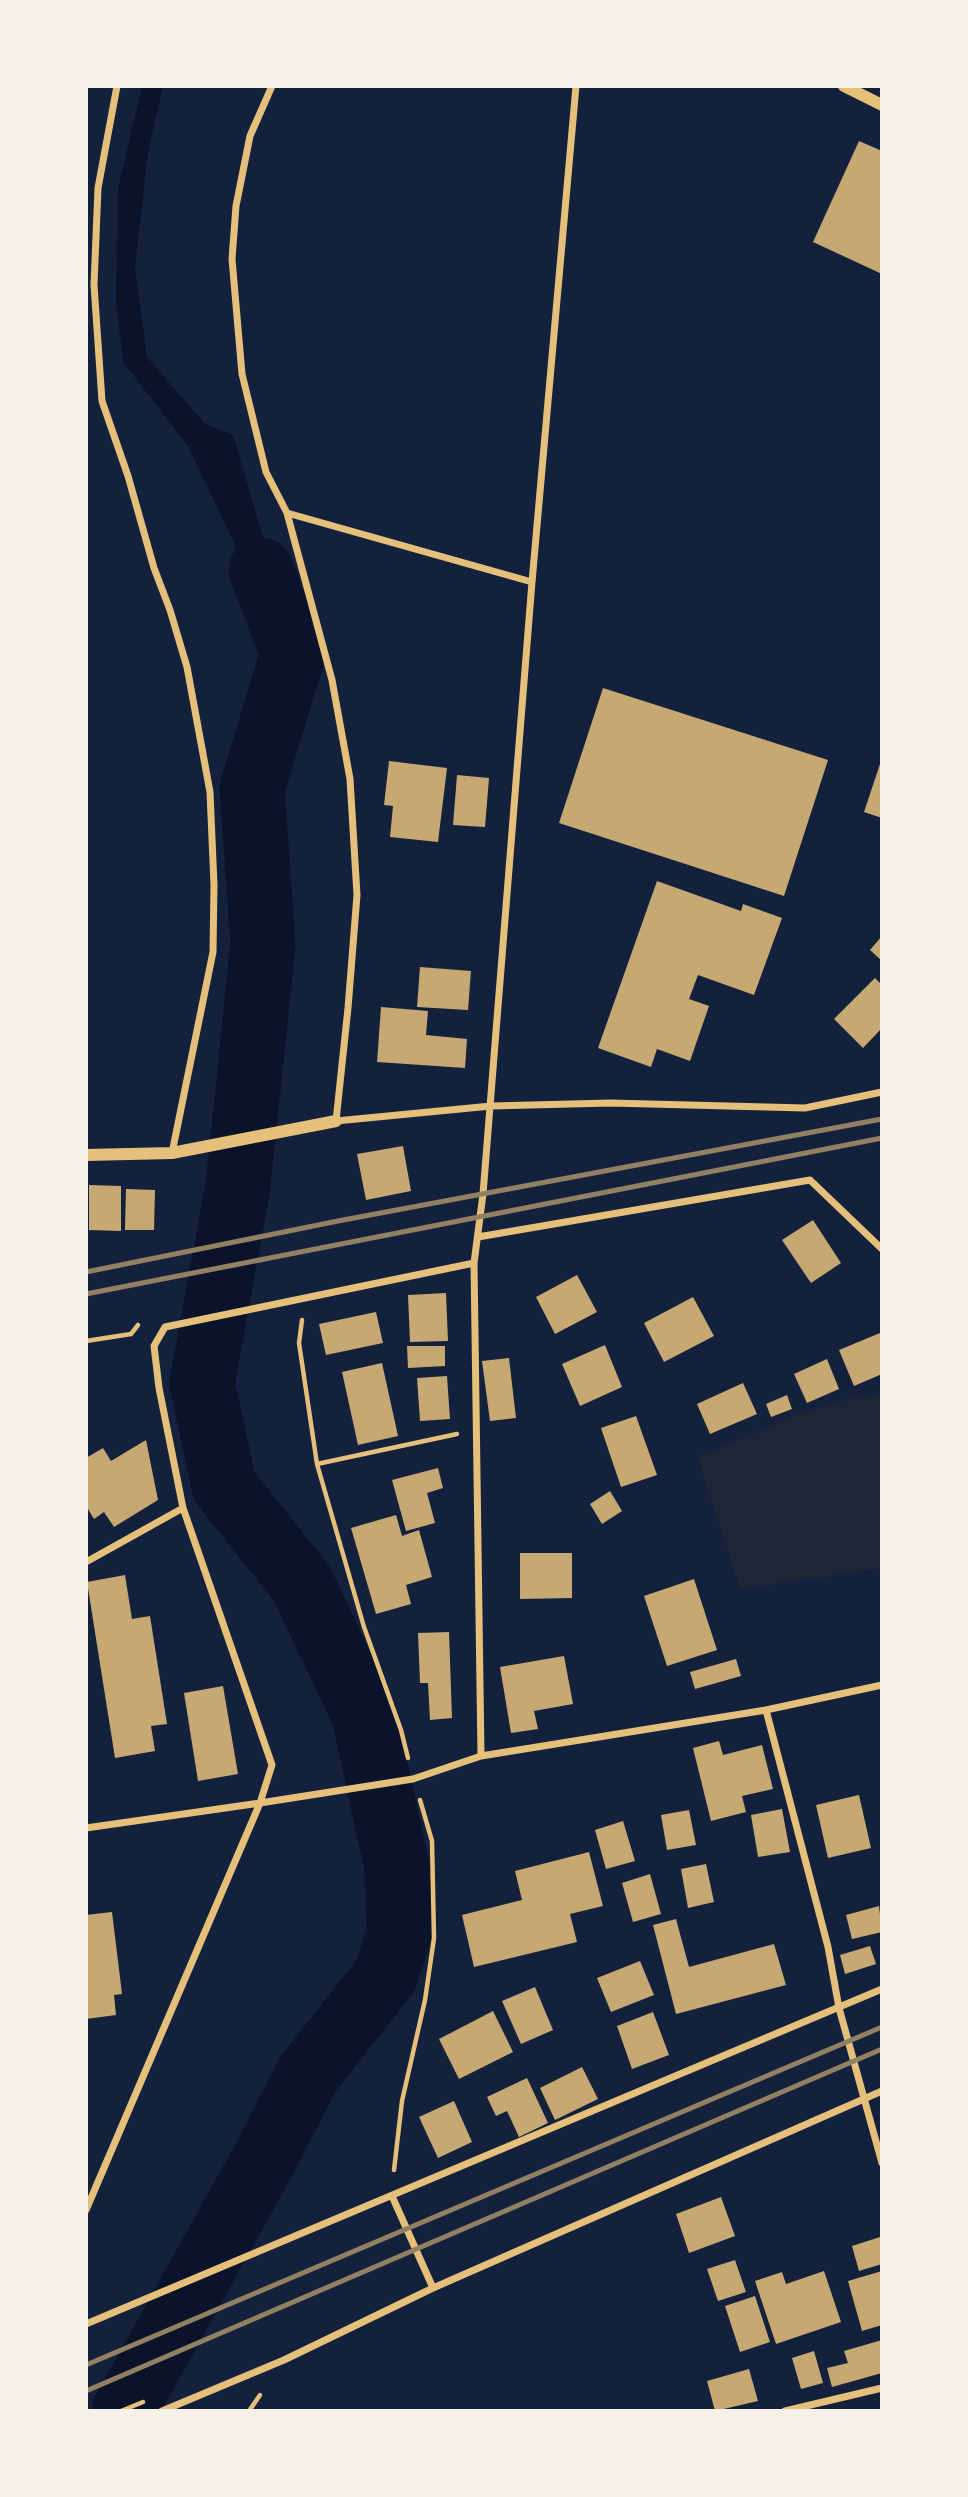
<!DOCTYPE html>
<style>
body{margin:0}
#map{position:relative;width:968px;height:2497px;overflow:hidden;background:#14213d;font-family:"Source Sans 3",sans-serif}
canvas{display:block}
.frame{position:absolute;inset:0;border:88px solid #f6f1e7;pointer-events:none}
</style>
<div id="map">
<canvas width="968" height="2497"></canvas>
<div class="frame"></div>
</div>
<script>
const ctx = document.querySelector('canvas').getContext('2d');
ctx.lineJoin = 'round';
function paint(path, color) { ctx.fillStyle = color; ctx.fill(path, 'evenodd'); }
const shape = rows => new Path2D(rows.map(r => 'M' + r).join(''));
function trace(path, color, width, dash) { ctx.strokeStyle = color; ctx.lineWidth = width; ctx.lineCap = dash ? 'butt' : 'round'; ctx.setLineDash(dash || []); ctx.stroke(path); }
paint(shape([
 [882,1395,882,1439,879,1447,882,1462,882,1568,740,1589,698,1458,794,1415,857,1397]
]), '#1d2539');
paint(shape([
 [142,86,163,86,148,152,135,268,147,357,205,424,233,435,290,628,292,656,277,634,188,446,123,362,116,300,118,189]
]), '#0b132b');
trace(shape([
 [124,2411,266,2156,308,2074,386,1975,399,1933,397,1867,364,1715,302,1584,224,1486,202,1383,238,1186,263,943,252,788,293,654,261,570]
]), '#0b132b', 65);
paint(shape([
 [859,141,882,151,882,274,813,242],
 [603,688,828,760,784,896,559,823],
 [882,758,882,818,864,812],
 [389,761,447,768,438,842,390,837,393,806,384,805],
 [457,775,489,778,485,827,453,825],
 [657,881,741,911,743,904,782,918,754,995,698,975,689,999,709,1006,690,1061,657,1049,651,1067,598,1048],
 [882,936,882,961,870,950],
 [420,967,471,971,468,1010,417,1007],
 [875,978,882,985,882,1028,863,1048,834,1019],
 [381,1007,428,1011,426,1035,467,1039,465,1068,377,1062],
 [403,1146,411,1191,366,1200,357,1154],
 [89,1185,121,1186,121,1231,89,1230],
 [126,1189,155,1190,154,1230,125,1230],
 [813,1220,841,1263,811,1283,782,1240],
 [577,1275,597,1312,555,1334,536,1297],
 [446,1293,448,1341,410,1342,408,1295],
 [693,1297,714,1336,664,1362,644,1323],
 [376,1312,383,1343,326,1355,319,1324],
 [880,1333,882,1338,882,1374,854,1386,839,1350],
 [605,1345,622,1387,580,1406,562,1364],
 [407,1346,445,1346,445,1366,408,1368],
 [509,1358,516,1418,490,1421,482,1361],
 [827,1359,839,1389,807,1403,794,1374],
 [382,1363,398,1436,358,1445,342,1372],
 [447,1376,450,1419,420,1421,417,1378],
 [743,1383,757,1414,710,1434,697,1404],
 [787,1395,792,1409,771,1417,766,1404],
 [636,1416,657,1475,621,1487,601,1428],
 [146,1440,158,1500,114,1527,104,1512,94,1519,86,1506,86,1458,103,1448,111,1461],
 [438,1468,443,1488,427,1493,435,1523,406,1531,392,1480],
 [610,1491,622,1511,602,1524,590,1504],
 [396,1515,402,1536,419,1530,432,1577,406,1585,411,1604,376,1614,351,1528],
 [520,1553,572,1553,572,1598,520,1599],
 [125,1575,132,1619,150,1616,167,1724,151,1726,155,1751,115,1758,87,1582],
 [694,1579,717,1650,667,1666,644,1596],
 [449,1632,452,1718,430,1720,428,1683,420,1683,418,1633],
 [564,1656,573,1704,534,1711,538,1729,511,1733,500,1667],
 [736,1659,741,1676,695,1689,690,1672],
 [223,1686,238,1774,198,1781,184,1693],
 [719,1741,723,1755,762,1745,773,1789,742,1796,746,1812,711,1821,693,1748],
 [859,1795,871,1848,828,1858,816,1805],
 [782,1809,790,1852,758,1857,751,1815],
 [689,1810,696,1845,667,1850,661,1815],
 [623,1821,635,1861,606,1869,595,1830],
 [589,1852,603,1906,570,1914,577,1942,474,1967,462,1915,522,1900,515,1871],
 [706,1864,714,1902,688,1908,681,1869],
 [650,1874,661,1914,633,1922,622,1883],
 [879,1906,882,1932,852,1939,846,1915],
 [112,1912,122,1994,114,1995,116,2015,86,2019,86,1915],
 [676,1919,689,1967,774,1944,786,1985,676,2014,653,1925],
 [870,1946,876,1964,845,1974,840,1955],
 [640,1961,654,1995,611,2012,597,1978],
 [535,1987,553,2030,521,2044,502,2001],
 [493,2011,513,2052,459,2079,439,2039],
 [653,2012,669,2055,632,2069,617,2026],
 [582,2067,598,2099,555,2120,540,2088],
 [527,2078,548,2123,519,2137,507,2111,496,2116,487,2097],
 [454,2101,472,2142,438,2158,419,2117],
 [721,2197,735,2236,689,2253,676,2214],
 [880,2237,882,2246,882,2264,859,2271,852,2246],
 [735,2260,746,2292,718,2301,707,2269],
 [824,2271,841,2322,776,2344,755,2281,782,2272,786,2284],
 [882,2271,882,2325,862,2331,848,2281],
 [755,2296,770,2342,740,2352,725,2306],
 [882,2340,882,2373,832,2387,827,2368,848,2363,844,2351],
 [814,2351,823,2383,801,2389,792,2358],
 [749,2369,758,2401,715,2411,707,2381]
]), '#c6a872');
trace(shape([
 [302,1320,299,1343,317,1464,364,1627,401,1730,408,1758],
 [86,1341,131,1334,138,1325],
 [317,1464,457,1434],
 [394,2170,402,2101,425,2000,434,1938,432,1841,420,1800],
 [121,2411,143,2402],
 [249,2411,260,2395]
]), '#e5c07b', 4.5);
trace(shape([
 [117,86,98,188,94,285,102,401,128,476,154,568,170,610,187,667,210,792,214,885,213,952,172,1153],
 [272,86,250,136,236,206,232,259,242,374,266,472,287,513,332,680,350,779,357,895,348,1008,336,1121,491,1106,611,1103,805,1108,882,1092],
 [287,513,532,582],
 [478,1237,810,1180,882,1249],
 [86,1562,183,1508],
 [766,1710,828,1947,839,2008,882,2163],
 [481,1756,474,1263,483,1194,532,582,576,86],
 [86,1828,260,1803,413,1779,481,1756,766,1710,882,1685],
 [392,2196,433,2288],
 [86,2210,260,1803,272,1765,183,1508,159,1388,154,1346,165,1327,474,1263],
 [86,2324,882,1989],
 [162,2411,284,2360,433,2288,882,2091],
 [785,2411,882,2388]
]), '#e5c07b', 7);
trace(shape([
 [844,86,882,105],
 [86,1155,172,1153,336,1121]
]), '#e5c07b', 12);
trace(shape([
 [86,1272,338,1221,882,1119],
 [86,1294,882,1138],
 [86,2365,882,2027],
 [86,2391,882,2049]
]), '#918062', 5);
</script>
